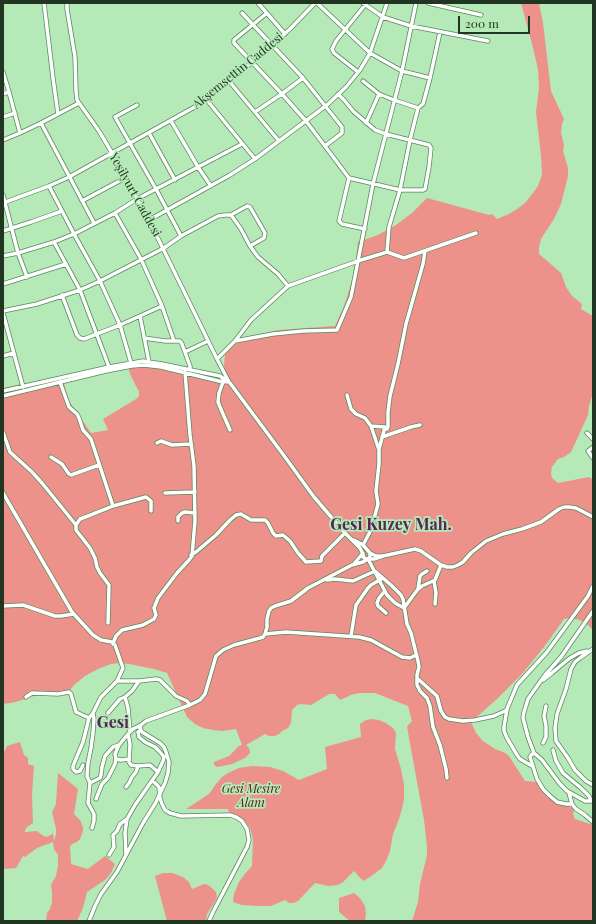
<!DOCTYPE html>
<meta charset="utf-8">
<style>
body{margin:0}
#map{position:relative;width:596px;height:924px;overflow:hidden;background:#b5e9b7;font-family:"Playfair Display",serif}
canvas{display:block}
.frame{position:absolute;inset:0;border:4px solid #213522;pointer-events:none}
.scale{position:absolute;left:458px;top:16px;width:72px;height:18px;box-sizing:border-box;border:2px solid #213522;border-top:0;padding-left:5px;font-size:12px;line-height:14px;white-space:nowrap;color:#213522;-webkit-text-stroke:3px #b5e9b7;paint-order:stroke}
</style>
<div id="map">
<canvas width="596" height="924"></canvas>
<div class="frame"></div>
<div class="scale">200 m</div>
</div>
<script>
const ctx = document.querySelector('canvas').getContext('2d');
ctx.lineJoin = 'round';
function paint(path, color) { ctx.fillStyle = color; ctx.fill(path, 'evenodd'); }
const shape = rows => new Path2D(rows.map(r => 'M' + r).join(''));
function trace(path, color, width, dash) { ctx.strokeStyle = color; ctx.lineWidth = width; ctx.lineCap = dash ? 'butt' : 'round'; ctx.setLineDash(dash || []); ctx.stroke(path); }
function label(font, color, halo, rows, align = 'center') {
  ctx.font = font + ' "Playfair Display",serif'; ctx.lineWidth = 3.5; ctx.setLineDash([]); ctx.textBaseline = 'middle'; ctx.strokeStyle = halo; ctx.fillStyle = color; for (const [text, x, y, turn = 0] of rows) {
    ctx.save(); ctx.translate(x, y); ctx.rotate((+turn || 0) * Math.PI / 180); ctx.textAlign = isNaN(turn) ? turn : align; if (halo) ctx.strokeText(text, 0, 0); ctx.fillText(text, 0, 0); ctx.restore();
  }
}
paint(shape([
 [521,3,539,3,543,23,551,91,564,119,562,124,561,133,564,145,563,151,568,168,568,176,561,204,554,219,541,239,539,247,539,254,561,273,566,287,572,296,582,304,581,309,593,316,593,393,589,406,588,415,571,452,564,457,558,459,552,467,551,473,552,478,558,483,589,477,593,480,593,630,588,625,580,620,570,618,564,619,544,647,522,674,497,699,471,722,476,733,483,741,495,749,505,753,509,756,525,781,537,782,553,798,574,809,573,814,575,819,593,825,593,921,412,921,418,902,420,884,427,855,427,846,424,820,407,727,409,724,412,721,408,706,375,693,359,693,351,695,340,700,335,694,329,694,311,705,300,704,297,705,292,710,291,723,288,728,282,731,279,734,275,736,269,736,265,734,246,745,249,748,250,752,250,753,245,758,232,764,217,767,214,765,214,762,229,756,239,746,242,745,236,729,222,731,213,730,203,728,195,724,187,717,167,673,154,669,129,664,120,663,111,664,98,669,85,676,74,685,67,694,40,694,16,702,3,704,3,388,62,376,69,401,91,433,108,430,103,419,136,399,139,396,139,392,130,374,127,363,138,361,171,365,227,376,224,366,225,354,228,349,241,338,279,330,335,326,344,306,351,284,355,267,358,242,378,235,396,225,412,213,427,198,489,215,492,214,497,219,509,214,517,209,525,203,533,193,538,186,542,175,541,155,536,112,539,88,538,69,532,44],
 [371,719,379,720,386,723,393,728,396,733,395,749,401,769,404,785,404,799,402,809,399,819,393,834,390,851,386,861,382,868,370,877,363,881,354,871,343,882,338,885,328,886,315,883,298,901,293,903,289,903,285,900,271,906,257,906,242,905,233,902,234,894,239,882,244,875,252,866,253,839,250,828,243,819,240,817,229,813,228,809,186,809,209,794,216,784,222,777,228,773,239,768,252,766,270,767,283,771,299,780,327,769,325,747,361,737,360,724,366,720],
 [20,742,24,755,28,758,28,764,34,766,32,795,33,823,27,827,25,830,25,832,37,831,42,835,46,837,51,835,53,833,54,841,56,834,56,829,52,812,56,804,58,773,78,789,74,814,80,820,83,827,83,831,80,839,77,842,72,844,70,847,71,864,88,869,105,856,115,864,111,873,105,880,87,892,83,908,77,921,46,921,47,913,50,909,52,902,52,892,51,885,56,876,58,866,58,855,54,849,53,842,37,848,25,857,23,856,19,863,16,868,3,869,3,754,7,746],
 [163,873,172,873,183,877,189,882,192,889,204,884,208,885,213,889,216,892,217,898,207,914,206,921,167,921,155,876],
 [354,893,360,898,365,906,366,914,365,921,350,921,339,912,339,898]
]), '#ec928a');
const minor = shape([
 [44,3,53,78,58,114],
 [67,3,67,9,75,57,76,91,77,100,99,131,112,153,125,178,149,220,217,359,229,382],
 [258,3,285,34],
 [317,3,370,53,402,71,430,78,440,32],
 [363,3,383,17,411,26,488,41],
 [428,3,481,15],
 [242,13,303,78,342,127,342,133,325,146],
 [267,13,234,40,234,43,282,94,306,121,349,178,400,190,423,190,425,189,429,167,431,148,429,145,386,134,375,130,353,111,344,100,338,94],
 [3,72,9,92],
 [358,72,334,53,332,49,336,41,365,5],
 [229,81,279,141],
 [363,81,379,94,394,100,418,108,423,104,430,78],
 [3,94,9,92,20,133,41,123,94,223],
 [206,99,255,159],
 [137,105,115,117,156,189,181,236],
 [255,112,283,93,303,78],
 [3,117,15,113],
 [171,121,198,167,211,186],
 [41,123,79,103],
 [366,123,379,94],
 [149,133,175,180],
 [3,140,20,133],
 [349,178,339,221,342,224,365,229],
 [49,186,74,234,100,281,120,325,131,363],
 [3,195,18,253,27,277],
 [82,201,125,178],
 [3,203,49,186,69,177,200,104,265,52,291,28,315,3],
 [115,213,141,259,162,306,174,341],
 [231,215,241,229,250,246,258,257,278,274,288,286],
 [149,220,230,175,255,159,327,105,346,87,360,70,370,53,387,3],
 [3,231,31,222,62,211],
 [54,242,80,290,109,367],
 [387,252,389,227,400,190,410,140,418,108],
 [3,256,18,253,54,242,74,234,115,213,137,199,242,144],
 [3,284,66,264],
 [62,295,77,335,80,338,84,339,120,325,162,306],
 [3,311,37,304,80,290,100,281,164,248,181,236,218,216,225,215,231,215,247,206,250,207,265,233,264,238,250,246],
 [3,313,23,387],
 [140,316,149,362],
 [144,338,165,341,180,341,182,344,190,366,190,370],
 [235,341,251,320,288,286,358,261,387,252,404,258,476,233],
 [185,352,208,341],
 [3,356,14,353],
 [217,359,235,341,273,334,303,331,337,330,351,297,373,184,402,71,416,3],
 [60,382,69,407,77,414,79,418,83,430,91,439,113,506],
 [223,382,219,393,218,402,220,407,230,430],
 [3,391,109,367,143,361,162,364,220,376,230,383,285,457,314,497,345,533,360,548,363,554,363,557,366,559,374,559,383,556,415,549,421,551,441,565,447,567,453,567,458,565,463,562,471,553,486,541,503,534,522,529,541,522,559,509,564,507,569,507,576,508,593,517],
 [347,395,351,409,356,414,365,418,371,426,379,450,379,464,376,491,378,504,371,530,363,545],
 [3,396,106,371,132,366,144,365,161,367,219,381,229,382],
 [371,426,385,427,379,449],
 [384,428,387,429,388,427,388,412,390,396,398,364,406,324,423,264,425,251],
 [3,432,10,452,32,472,42,483,76,525],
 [587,433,593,439],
 [382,437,411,427,420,425],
 [157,443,161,441,172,445,191,444],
 [593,447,588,451,593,458],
 [51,457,62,464,69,474,71,475,99,465],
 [3,493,72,612,93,635,101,640,112,642,115,645,123,668,117,681,101,697,93,713,89,718,83,742,73,766,73,769,76,772,80,771,83,765],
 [165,493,195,492],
 [178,521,178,517,182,513,185,512,195,513],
 [354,540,363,545,370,553,376,556,381,556],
 [191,555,196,552,216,535,230,520,236,515,241,514,251,520,265,520,268,523,273,533,276,536,283,535,290,541,298,553,306,562,321,561,322,556,345,533],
 [368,559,387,595,395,603,404,608],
 [353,565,363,553],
 [327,580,335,579,353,581,375,571,392,586,401,595,403,599,407,624,411,633,418,661,419,667,417,675,417,685,420,691,427,698,430,706,433,727,440,745,446,769,447,778],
 [434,581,436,593,435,604],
 [418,589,420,576,422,574,427,571],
 [384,592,379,598,377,603,378,606,386,613],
 [3,606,23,605,55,616,61,616,74,614],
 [404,608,418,589,422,586,435,580,441,565],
 [593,611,561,657,545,675,535,689,528,699,524,712,523,718,528,737,534,753,542,760,560,784,567,791,585,801,593,801],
 [108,623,109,585,100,573,97,567,95,558,90,548,76,530,76,525,80,519,88,516,113,506,146,497,151,501,151,511],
 [265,634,286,632,359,637,371,640,402,657,410,658,416,655],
 [351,636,356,605,368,588,371,585,383,578],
 [113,644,114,641,116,636,122,630,143,625,154,619,156,615,154,608,158,598,177,573,189,560,192,556,195,521,194,466,190,435,185,372],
 [593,649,580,658,575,662,571,669,566,689,557,714,555,728,556,741,568,758,575,770,586,781,593,785],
 [417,678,437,696,441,711,445,717,449,719,463,721,475,720,494,716,507,710],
 [543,680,552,673,559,667,570,658,579,653,587,651],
 [117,681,139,681,156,679,160,680,176,696,187,701,190,705],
 [26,697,32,693,58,694,69,692,71,694,76,712,89,718],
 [108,713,120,699,125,697],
 [130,732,128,708,125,697,132,691,139,681],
 [128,734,130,744,129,762,131,765,138,766,150,765,158,772],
 [543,743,546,737,546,726,544,716,546,706],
 [553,750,556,761,563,773,581,788,589,796,591,801],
 [534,753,531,755,530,757,537,779,543,789,550,796,557,802,566,804,572,804],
 [116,759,121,760,129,759],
 [532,766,520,759,517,755,507,738,504,731,504,727,507,709,517,685,547,652,588,596,593,586],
 [153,781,159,787,160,798,162,804,165,810,170,813,181,816,230,815,236,817,242,821,247,829,249,840,247,847,213,912,209,921],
 [90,783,100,778,101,775,102,767,105,756,113,747,119,745,128,734,133,729,141,725],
 [126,787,129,783,132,777,136,772,138,766],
 [569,793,572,804,576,809,585,815,593,822],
 [96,799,102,784,108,778,115,764,116,759,115,754,119,745],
 [92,828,94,821,94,814,88,803,90,783,87,776,88,763,91,748,93,733,94,719,93,713],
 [126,854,125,833,127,819,135,805,158,772,163,761,164,757,160,752,155,747,145,742,139,737,138,732,141,730],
 [109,855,114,847,113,835,117,831,120,824,127,819],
 [89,921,95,906,101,894,117,872,143,823,155,804,165,783,168,773,169,762,166,752,164,747,160,743,142,732,140,728,141,725,146,721,190,705,200,700,205,694,216,656,223,650,234,645,260,638,263,637,265,634,267,627,267,619,269,611,271,608,275,606,291,601,308,588,352,565,363,562,369,558,370,556,370,553]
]);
trace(minor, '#58895b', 5);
trace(minor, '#fff', 3.5);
label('12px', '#213522', '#b5e9b7', [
 ["Akşemsettin Caddesi",238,71,-39],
 ["Yeşilyurt Caddesi",135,195,61]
]);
label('italic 12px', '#5f1817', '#b5e9b7', [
 ["Gesi Mesire",251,789],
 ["Alanı",251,803]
]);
label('bold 16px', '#562759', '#b5e9b7', [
 ["Gesi Kuzey Mah.",391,525],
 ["Gesi",113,723]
]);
</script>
